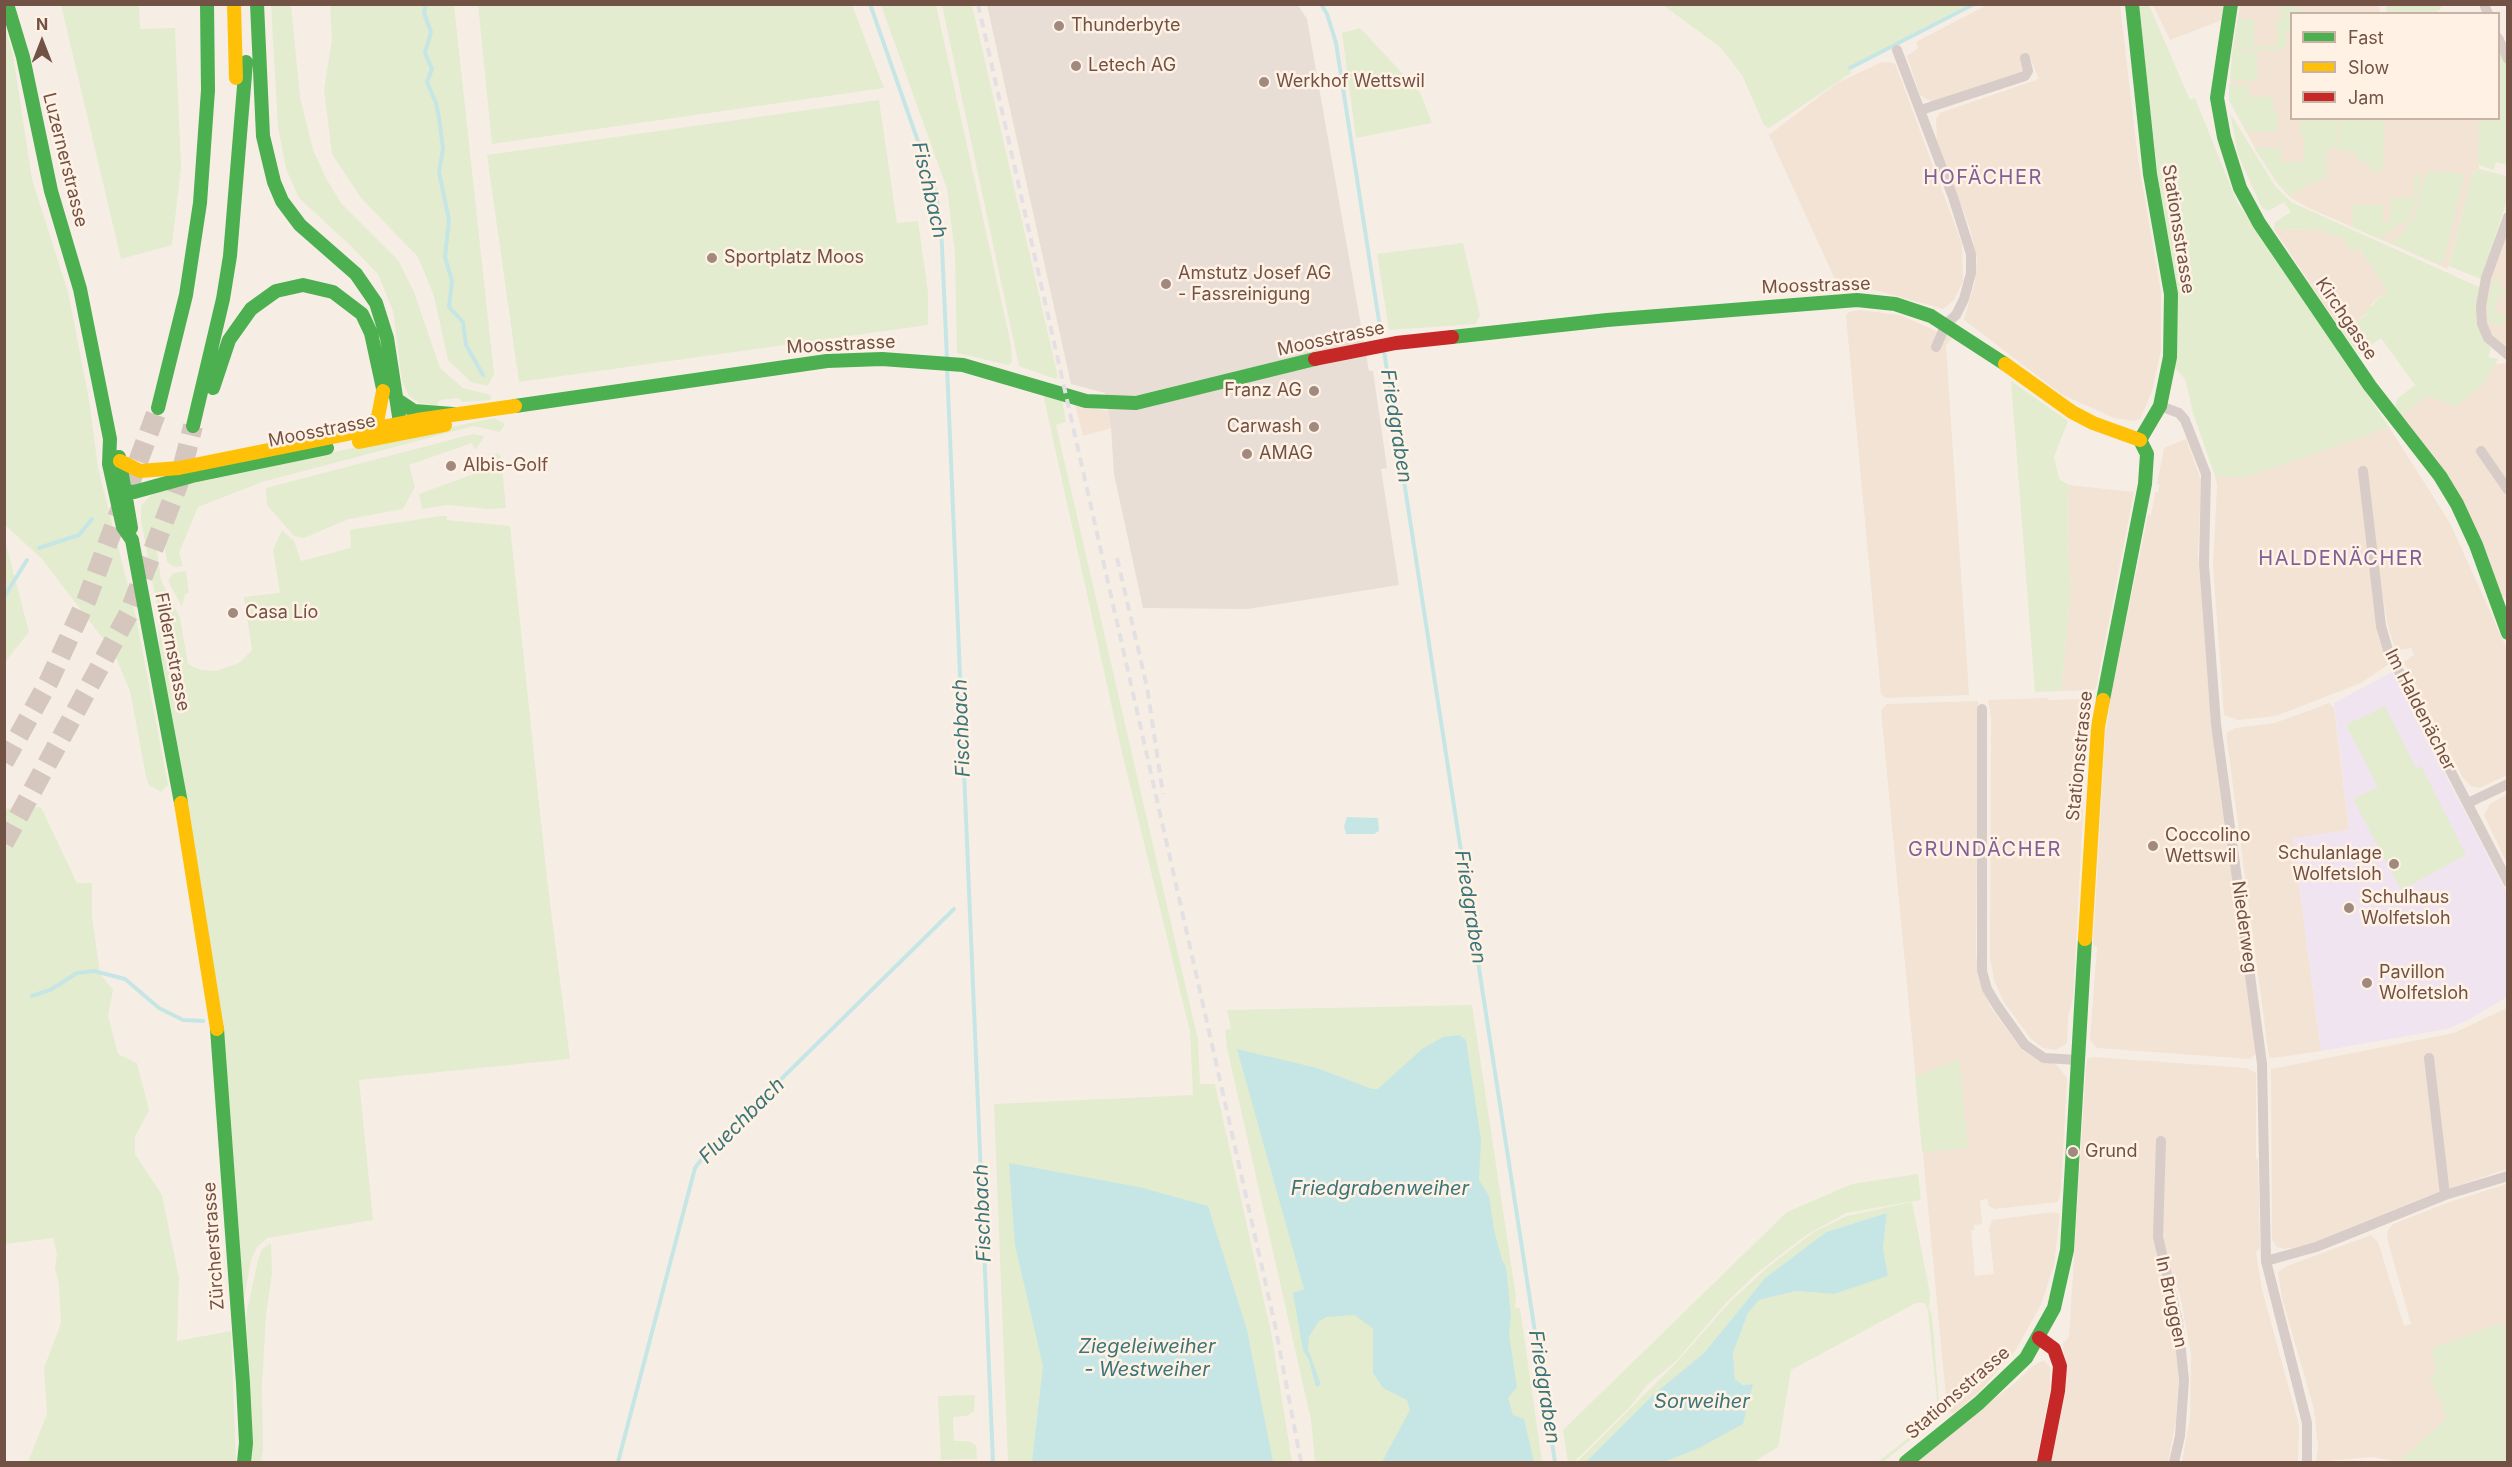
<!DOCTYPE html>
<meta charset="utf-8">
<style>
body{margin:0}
#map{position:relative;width:2512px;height:1467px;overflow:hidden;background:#f6eee5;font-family:Inter,sans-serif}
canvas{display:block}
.frame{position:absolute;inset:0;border:6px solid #735246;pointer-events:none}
.legend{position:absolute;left:2290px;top:12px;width:210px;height:108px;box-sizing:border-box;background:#fff2e5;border:2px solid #c7b2a5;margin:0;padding:8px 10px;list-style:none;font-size:18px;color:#735246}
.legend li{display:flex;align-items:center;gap:12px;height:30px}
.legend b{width:30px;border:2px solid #c7b2a5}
.north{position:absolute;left:12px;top:12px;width:60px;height:60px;-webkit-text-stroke:4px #fff2e5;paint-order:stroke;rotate:0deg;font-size:16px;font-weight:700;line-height:24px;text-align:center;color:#735246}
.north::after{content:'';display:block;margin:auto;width:21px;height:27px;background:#735246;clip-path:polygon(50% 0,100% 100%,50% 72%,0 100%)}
</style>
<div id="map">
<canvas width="2512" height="1467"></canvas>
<div class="frame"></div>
<ul class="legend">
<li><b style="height:8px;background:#4caf50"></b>Fast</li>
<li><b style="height:8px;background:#ffc107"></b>Slow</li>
<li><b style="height:8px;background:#c62828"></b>Jam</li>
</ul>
<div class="north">N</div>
</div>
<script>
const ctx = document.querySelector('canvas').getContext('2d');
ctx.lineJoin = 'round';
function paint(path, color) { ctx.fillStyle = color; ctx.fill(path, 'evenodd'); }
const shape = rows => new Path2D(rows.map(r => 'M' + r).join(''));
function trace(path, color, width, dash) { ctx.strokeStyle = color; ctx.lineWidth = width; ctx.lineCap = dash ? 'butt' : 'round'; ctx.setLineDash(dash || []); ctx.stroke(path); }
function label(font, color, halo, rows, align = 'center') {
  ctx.font = font + ' Inter,sans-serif'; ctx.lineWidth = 5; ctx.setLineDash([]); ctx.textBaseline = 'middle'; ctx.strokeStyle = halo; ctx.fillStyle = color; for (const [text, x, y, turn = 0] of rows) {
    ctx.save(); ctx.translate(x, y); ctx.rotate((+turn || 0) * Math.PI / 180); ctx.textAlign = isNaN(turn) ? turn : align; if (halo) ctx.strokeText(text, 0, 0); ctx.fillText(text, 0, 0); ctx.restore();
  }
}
paint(shape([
 [1987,5,2120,5,2138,159,2161,292,2161,350,2152,391,2140,419,2133,421,2114,418,2061,394,1964,320,1975,281,1977,258,1970,229,1937,142,1936,119,1940,113,2039,79,2030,57,2021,73,1932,102,1920,95,1907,56,1918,48,1916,42],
 [2153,5,2224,5,2222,20,2170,40],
 [2240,5,2379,5,2380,13,2292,14,2292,118,2479,119,2479,169,2472,174,2448,269,2309,208,2291,198,2278,184,2256,150,2229,100,2233,49],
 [1882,62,1894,63,1896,66,1962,244,1963,281,1954,300,1943,309,1875,290,1839,288,1769,135,1837,83],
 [2507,228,2507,351,2487,328,2483,311,2488,287],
 [2274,229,2324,230,2329,235,2342,237,2352,252,2358,247,2388,291,2374,301,2367,313,2343,333],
 [1859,310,1900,315,1952,338,1946,346,1969,695,1886,698,1881,694,1846,316,1849,312],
 [2507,363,2507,483,2498,480,2507,498,2507,598,2500,595,2399,416,2427,396,2469,395,2482,386,2495,364],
 [1075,404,1108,411,1111,428,1083,436],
 [2389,427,2450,523,2507,649,2507,775,2480,788,2471,786,2463,778,2404,662,2414,655,2411,648,2396,651,2388,627,2380,581,2376,618,2379,640,2389,664,2361,683,2276,716,2238,720,2224,715,2213,566,2217,485,2215,476,2247,477],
 [2186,439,2201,480,2198,555,2209,695,2216,764,2256,1054,2250,1059,2097,1048,2090,1040,2097,947,2093,945,2105,738,2112,689,2148,515,2151,515,2155,492,2158,492,2160,485,2157,484,2164,448],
 [2069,485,2134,492,2096,688,2093,690,2061,691,2071,588,2068,544],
 [2047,698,2048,700,2089,699,2092,712,2086,759,2073,998,2068,1016,2067,1043,2056,1050,2043,1048,2031,1039,2003,1001,1994,980,1990,957,1991,717,1988,700],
 [1978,701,1976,952,1978,978,1991,1008,2023,1051,2040,1061,2056,1064,2067,1078,2061,1190,2058,1202,1995,1209,1989,1206,1987,1199,1980,1200,1982,1224,1974,1225,1974,1230,1971,1230,1975,1276,1994,1274,1989,1229,1992,1220,2054,1212,2060,1214,2054,1265,2041,1305,2015,1351,1979,1392,1953,1414,1947,1408,1881,710,1887,704],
 [2329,703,2334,708,2349,830,2293,839,2321,1051,2273,1058,2269,1057,2226,733,2235,728,2275,723],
 [2507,794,2507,863,2484,815,2490,804],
 [2507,1008,2507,1169,2427,1196,2307,1245,2284,1249,2277,1247,2272,1240,2271,1069,2454,1033],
 [2093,1057,2247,1068,2256,1073,2256,1159,2258,1159,2260,1248,2256,1252,2262,1290,2299,1425,2298,1462,2182,1462,2190,1419,2191,1354,2180,1295,2168,1264,2159,1266,2173,1322,2179,1370,2176,1420,2168,1462,2050,1462,2065,1378,2063,1343,2069,1337,2086,1068,2087,1059],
 [2507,1184,2507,1328,2498,1324,2436,1374,2430,1375,2447,1418,2399,1462,2372,1457,2316,1462,2318,1448,2314,1409,2282,1298,2278,1272,2287,1266,2371,1235,2378,1242,2404,1326,2411,1324,2387,1238,2388,1230,2393,1224,2447,1203],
 [2044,1360,2050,1367,2050,1389,2036,1462,1914,1462,2016,1382,2031,1367]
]), '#f2e3d4');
paint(shape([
 [987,5,1298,5,1307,19,1369,371,1373,371,1387,468,1381,469,1399,585,1248,609,1143,608,1114,474,1111,428,1105,393,1071,384]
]), '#e8ded6');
paint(shape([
 [2392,672,2507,893,2507,997,2468,1020,2447,1029,2321,1051,2293,838,2349,830,2334,703]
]), '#f0e4f0');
paint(shape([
 [61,5,139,5,140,29,175,28,181,167,172,245,121,259],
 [271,5,291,5,300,97,313,150,327,180,341,203,398,260,414,292,440,368,463,388,491,395,490,400,463,402,458,398,440,400,436,406,420,403,409,396,402,381,393,311,378,274,350,245,299,198,286,169,278,127],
 [330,5,454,5,494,374,488,386,471,382,448,360,434,296,418,257,361,198,332,154,324,90,332,39],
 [478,5,852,5,884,88,492,144],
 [881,5,936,5,1011,345,1012,362,1008,365,957,353,955,254,947,189],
 [942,5,972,5,1058,377,1055,379,1019,366],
 [1663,5,1663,4,1967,5,1850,67,1851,73,1769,128,1764,125,1742,75,1721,48],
 [2149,5,2190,100,2195,98,2237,202,2389,427,2247,477,2215,476,2193,413,2185,379,2175,368,2176,280,2159,188,2139,7],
 [2281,5,2297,5,2297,9,2304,9,2304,13,2292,14,2291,30,2286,31,2286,46,2281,50,2246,50,2238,46,2238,42,2234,41,2238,19,2254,19,2254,46,2277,46,2277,20,2281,20],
 [2386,5,2386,4,2443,5,2436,14,2387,13],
 [5,27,13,55,32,179,68,292,89,399,98,468,136,617,168,785,161,792,149,785,146,776,130,691,114,653,42,559,5,525],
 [1360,28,1420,92,1432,123,1356,138,1342,33],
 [2233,44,2245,52,2257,52,2257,81,2230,81],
 [2499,46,2507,65,2507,165,2496,162,2494,170,2478,165,2479,119,2498,118],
 [2229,85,2249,85,2249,97,2273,97,2273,110,2277,111,2277,132,2246,131,2229,100],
 [879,100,897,223,918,221,928,292,928,325,519,382,487,155],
 [2230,113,2275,186,2291,202,2479,287,2485,340,2491,349,2488,357,2498,359,2482,386,2456,406,2427,396,2399,416,2394,408,2398,398,2415,385,2381,338,2359,354,2343,333,2367,314,2365,311,2375,304,2374,302,2388,291,2359,248,2352,252,2342,237,2329,235,2324,230,2274,229,2275,222,2291,212,2284,202,2268,211,2262,208,2238,155],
 [2300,119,2338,119,2334,149,2327,149,2327,178,2309,184,2289,196,2278,184,2254,148,2281,148,2281,162,2304,162,2304,136,2300,135],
 [2340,119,2384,119,2383,171,2371,171,2368,162,2360,162,2353,152,2336,149],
 [2479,169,2507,176,2507,200,2481,279,2449,266,2472,174],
 [2427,171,2461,173,2464,176,2445,257,2441,265,2391,243,2403,232,2414,216],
 [2414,173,2418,173,2418,178,2422,179,2415,205,2406,223,2400,223,2380,239,2352,227,2353,205,2383,205,2383,222,2390,223,2391,198,2414,198],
 [1463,243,1480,315,1476,324,1389,330,1377,254],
 [2494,278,2501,280,2498,288,2506,290,2503,297,2499,296,2494,311,2506,316,2501,326,2488,322,2487,303],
 [2011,381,2068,421,2054,457,2059,479,2069,485,2068,544,2071,588,2061,691,2035,692],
 [1043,394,1062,400,1066,422,1056,425,1198,1040,1200,1084,1215,1084,1271,1332,1292,1462,1008,1462,994,1104,1193,1095,1190,1032,1120,744],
 [494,418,505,424,500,432,474,426,262,482,198,507,179,553,183,566,174,567,167,562,163,536,155,536,161,580,180,618,188,664,201,670,216,671,239,663,252,650,244,597,280,593,273,550,282,530,294,541,301,561,351,548,350,530,355,529,441,516,447,516,447,520,510,526,547,879,570,1059,359,1080,373,1220,267,1238,257,1247,251,1260,244,1300,226,1063,160,658,158,612,141,520,141,506,152,494,178,485],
 [473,434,485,436,475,450,472,443,409,465,415,487,403,509,349,519,304,538,294,536,267,505,266,488],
 [498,453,501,457,506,508,490,509,448,505,422,509,419,494,482,471,479,461,487,458,488,462,492,461,491,456],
 [5,540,29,632,5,662,4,662],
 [186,571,189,593,185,594,182,607,168,581,173,573],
 [2385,706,2416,768,2421,766,2466,855,2401,890,2353,799,2378,787,2346,725],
 [41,807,77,883,92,883,92,917,100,974,113,990,108,1016,118,1054,137,1063,149,1110,135,1137,135,1154,162,1195,179,1278,177,1341,231,1331,236,1462,28,1462,47,1414,44,1368,61,1323,59,1284,55,1268,57,1254,53,1238,5,1244,4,809],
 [1472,1005,1516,1297,1515,1308,1520,1308,1542,1462,1315,1462,1311,1420,1227,1048,1225,1030,1231,1029,1227,1010],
 [1959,1059,1968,1148,1922,1152,1915,1077],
 [1918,1174,1921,1200,1846,1213,1805,1236,1757,1273,1726,1303,1676,1361,1647,1385,1629,1408,1574,1462,1568,1462,1563,1430,1787,1212,1852,1184],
 [1912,1202,1930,1294,1929,1308,1932,1315,1940,1416,1883,1462,1878,1462,1933,1418,1938,1410,1928,1311,1925,1303,1916,1303,1791,1370,1778,1447,1753,1462,1664,1462,1697,1449,1752,1384,1743,1385,1735,1379,1733,1353,1748,1313,1758,1300,1796,1291,1834,1294,1888,1276,1883,1248,1887,1213,1826,1232,1765,1278,1704,1353,1654,1394,1586,1462,1577,1462,1675,1364,1731,1301,1768,1267,1814,1232,1847,1216],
 [271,1243,272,1274,266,1315,262,1386,263,1449,261,1462,251,1462,252,1419,246,1316,258,1260,262,1249],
 [2498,1324,2507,1328,2507,1462,2399,1462,2447,1418,2429,1375,2436,1373,2432,1348],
 [975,1395,974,1411,967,1416,953,1417,954,1441,968,1441,976,1445,977,1459,941,1460,938,1396]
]), '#e3eccf');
paint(shape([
 [1347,817,1378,818,1379,831,1374,834,1346,834,1344,826],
 [1459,1035,1466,1040,1481,1140,1479,1180,1489,1196,1494,1230,1502,1260,1506,1267,1511,1315,1509,1334,1517,1387,1508,1398,1513,1415,1524,1419,1534,1462,1382,1462,1410,1410,1407,1400,1383,1388,1373,1373,1373,1329,1355,1315,1326,1317,1318,1322,1309,1337,1308,1349,1321,1385,1316,1387,1309,1360,1303,1350,1293,1293,1304,1289,1237,1049,1317,1068,1372,1089,1378,1089,1422,1049,1443,1037],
 [1009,1163,1139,1187,1208,1206,1247,1330,1273,1462,1032,1462,1043,1366,1015,1245],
 [1887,1213,1883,1248,1888,1276,1834,1294,1796,1291,1759,1300,1748,1313,1733,1353,1735,1379,1743,1385,1753,1384,1743,1424,1697,1449,1664,1462,1586,1462,1654,1394,1704,1353,1765,1278,1826,1232]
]), '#c6e6e6');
trace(shape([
 [426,4,424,13,431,32,425,53,432,69,427,82,436,103,439,118,443,149,439,172,449,220,445,257,452,281,449,307,463,322,466,345,483,375],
 [870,4,935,190,941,224,947,359],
 [1321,4,1327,14,1336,43,1381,334],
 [1850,68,1974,4],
 [1384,351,1555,1462],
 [947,366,993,1462],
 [39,548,79,535,92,519],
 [4,597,27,560],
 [32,996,50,990,77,973,94,971,125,979,159,1008,183,1020,203,1021],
 [618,1462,695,1168,707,1152,954,909]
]), '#c6e6e6', 4);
trace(shape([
 [4,762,48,683,87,599,158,408],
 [4,843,129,613,178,485,193,426]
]), '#d5c7bd', 20, [20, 10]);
trace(shape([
 [2484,4,2488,14],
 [2498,38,2508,59],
 [1897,50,1953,197,1971,254,1971,273,1964,299,1956,315,1946,324,1936,347],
 [1921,110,2025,76,2028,71,2025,58],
 [2508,217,2486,278,2481,306,2482,324,2488,338,2508,355],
 [2160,406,2179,413,2185,420,2206,474,2204,564,2216,724,2262,1064,2266,1261,2307,1423,2307,1462],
 [2481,451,2508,490],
 [2363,471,2381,626,2388,650,2508,882],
 [1982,709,1982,971,1987,989,1998,1007,2025,1045,2044,1058,2078,1060],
 [2468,803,2508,784],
 [2429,1058,2445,1195],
 [2161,1141,2158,1237,2178,1322,2184,1380,2180,1436,2174,1462],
 [2266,1261,2316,1247,2445,1195,2508,1176]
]), '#d7ccc8', 10);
trace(shape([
 [7,4,23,57,51,191,80,289,110,439,109,464,123,527,132,540,181,803],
 [257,4,263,136,274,182,282,201,300,225,356,274,376,303,387,338,400,423],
 [2132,4,2150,174,2171,294,2170,357,2160,406,2140,440],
 [2231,4,2217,98,2224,137,2240,188,2259,223,2370,386,2440,476,2457,504,2476,545,2508,633],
 [1452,337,1607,320,1857,300,1895,304,1931,316,2005,364],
 [213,388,229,340,251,309,276,291,303,285,333,292,362,314,371,333,384,393],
 [399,401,414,411,453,414],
 [515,406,827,361,882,359,963,365,1086,401,1136,403,1315,359],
 [158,408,186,295,200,203,208,90,207,4],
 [193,426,223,299,230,256,246,62],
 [119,457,131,528],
 [115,490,134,492,192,476,327,448],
 [2103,700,2145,484,2147,454,2140,440],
 [217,1029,243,1383,246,1443,244,1462],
 [1906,1462,1979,1403,2026,1358,2054,1308,2067,1250,2085,939]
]), '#4caf50', 14);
trace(shape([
 [234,4,236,78],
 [2005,364,2072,412,2093,423,2140,440],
 [366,430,378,417,383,391],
 [359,442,445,425],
 [120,461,140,471,179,468,417,420,515,406],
 [181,803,217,1029],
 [2085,939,2098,727,2103,700]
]), '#ffc107', 14);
trace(shape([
 [1315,359,1396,343,1452,337],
 [2039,1338,2054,1349,2060,1366,2058,1391,2044,1462]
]), '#c62828', 14);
trace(shape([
 [978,4,1275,1325,1301,1462],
 [1117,558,1147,687,1163,794]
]), '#e3e0e3', 4, [9, 6]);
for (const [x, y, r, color] of [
 [1059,26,6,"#a1897e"],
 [1076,66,6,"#a1897e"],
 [1264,82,6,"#a1897e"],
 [712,258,6,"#a1897e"],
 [1166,284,6,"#a1897e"],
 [1314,391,6,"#a1897e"],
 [1314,427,6,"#a1897e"],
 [1247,454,6,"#a1897e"],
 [451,466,6,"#a1897e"],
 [233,613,6,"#a1897e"],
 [2153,846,6,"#a1897e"],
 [2394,864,6,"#a1897e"],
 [2349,908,6,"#a1897e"],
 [2367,983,6,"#a1897e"],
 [2073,1152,6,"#a1897e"]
]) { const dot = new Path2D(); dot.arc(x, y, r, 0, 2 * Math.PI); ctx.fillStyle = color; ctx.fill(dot); trace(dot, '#fff2e5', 2); }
label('18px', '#735246', '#fff2e5', [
 ["Thunderbyte",1071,26],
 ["Letech AG",1088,66],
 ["Werkhof Wettswil",1276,82],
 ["Sportplatz Moos",724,258],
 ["Amstutz Josef AG",1178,274],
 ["- Fassreinigung",1178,295],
 ["Franz AG",1302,391,"right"],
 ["Carwash",1302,427,"right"],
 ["AMAG",1259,454],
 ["Albis-Golf",463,466],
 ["Casa Lío",245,613],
 ["Coccolino",2165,836],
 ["Wettswil",2165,857],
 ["Schulanlage",2382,854,"right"],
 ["Wolfetsloh",2382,875,"right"],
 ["Schulhaus",2361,898],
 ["Wolfetsloh",2361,919],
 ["Pavillon",2379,973],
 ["Wolfetsloh",2379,994],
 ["Grund",2085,1152]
], 'left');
label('18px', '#735246', '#fff2e5', [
 ["Luzernerstrasse",65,160,76],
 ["Stationsstrasse",2178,229,81],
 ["Moosstrasse",1816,286,-2],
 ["Kirchgasse",2346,319,56],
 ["Moosstrasse",1331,339,-12],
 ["Moosstrasse",841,345,-3],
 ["Moosstrasse",322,431,-11],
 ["Fildernstrasse",172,652,79],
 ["Im Haldenächer",2420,710,63],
 ["Stationsstrasse",2080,756,-84],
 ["Niederweg",2244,927,82],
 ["Zürcherstrasse",214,1246,-94],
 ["In Bruggen",2171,1302,78],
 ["Stationsstrasse",1958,1393,-41]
]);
ctx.letterSpacing = '1.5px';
label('20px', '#806197', '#fff2e5', [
 ["HOFÄCHER",1983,178],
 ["HALDENÄCHER",2341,559],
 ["GRUNDÄCHER",1985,850]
]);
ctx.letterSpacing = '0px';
label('italic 20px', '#3a757a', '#fff2e5', [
 ["Fischbach",929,190,77],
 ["Friedgraben",1396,426,81],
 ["Fischbach",962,728,-92],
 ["Friedgraben",1470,907,81],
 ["Fluechbach",742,1121,-45],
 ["Friedgrabenweiher",1380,1189],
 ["Fischbach",983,1213,-92],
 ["Ziegeleiweiher",1147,1347],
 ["- Westweiher",1147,1370],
 ["Friedgraben",1544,1387,81],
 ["Sorweiher",1702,1402]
]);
</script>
